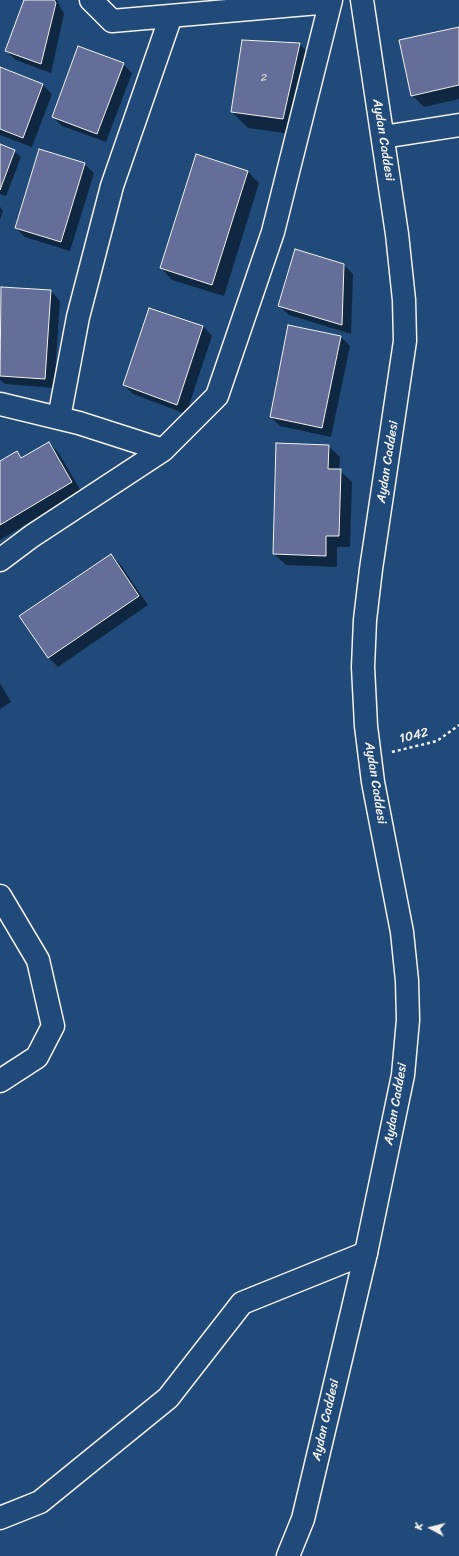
<!DOCTYPE html>
<style>
body{margin:0}
#map{position:relative;width:459px;height:1556px;overflow:hidden;background:#1f4a7a;font-family:Sriracha,sans-serif}
canvas{display:block}
.north{position:absolute;left:411px;top:1508px;width:40px;height:40px;-webkit-text-stroke:3px #1f4a7a;paint-order:stroke;rotate:277deg;font-size:11px;font-weight:700;line-height:16px;text-align:center;color:#f4f1e8}
.north::after{content:'';display:block;margin:auto;width:14px;height:18px;background:#f4f1e8;clip-path:polygon(50% 0,100% 100%,50% 72%,0 100%)}
</style>
<div id="map">
<canvas width="459" height="1556"></canvas>
<div class="north">K</div>
</div>
<script>
const ctx = document.querySelector('canvas').getContext('2d');
ctx.lineJoin = 'round';
function paint(path, color) { ctx.fillStyle = color; ctx.fill(path, 'evenodd'); }
const shape = rows => new Path2D(rows.map(r => 'M' + r).join(''));
function trace(path, color, width, dash) { ctx.strokeStyle = color; ctx.lineWidth = width; ctx.lineCap = dash ? 'butt' : 'round'; ctx.setLineDash(dash || []); ctx.stroke(path); }
function label(font, color, halo, rows, align = 'center') {
  ctx.font = font + ' Sriracha,sans-serif'; ctx.lineWidth = 3; ctx.setLineDash([]); ctx.textBaseline = 'middle'; ctx.strokeStyle = halo; ctx.fillStyle = color; for (const [text, x, y, turn = 0] of rows) {
    ctx.save(); ctx.translate(x, y); ctx.rotate((+turn || 0) * Math.PI / 180); ctx.textAlign = isNaN(turn) ? turn : align; if (halo) ctx.strokeText(text, 0, 0); ctx.fillText(text, 0, 0); ctx.restore();
  }
}
paint(shape([
 [25,0,57,0,64,14,51,73,16,60,6,51],
 [459,28,459,99,424,107,412,95],
 [299,44,315,59,299,135,248,128,232,112],
 [123,64,132,73,106,142,62,126,53,117],
 [0,68,43,85,52,94,32,147,0,135],
 [0,145,14,151,21,157,6,196,0,194],
 [197,155,248,172,259,183,224,296,172,280,161,268],
 [84,164,94,173,70,251,25,237,16,228],
 [0,207,3,211,0,220],
 [344,265,353,274,351,334,289,315,279,306],
 [2,288,51,291,60,301,54,388,5,384,0,380,0,316],
 [150,310,203,326,212,336,186,414,133,394,124,385],
 [341,337,350,346,331,437,280,426,271,417],
 [49,443,58,452,81,491,0,540,0,462,16,452,23,459],
 [328,446,340,457,339,470,352,482,350,547,337,547,337,567,286,565,274,554],
 [111,555,120,564,148,605,58,667,49,658,21,616],
 [0,683,11,702,0,709]
]), '#0007');
const building = shape([
 [24,0,54,0,56,3,41,64,5,51,24,0],
 [459,27,459,85,411,96,399,40,459,27],
 [242,40,300,43,283,119,231,112,242,40],
 [78,46,124,63,97,134,52,117,78,46],
 [0,67,43,84,23,138,0,129,0,67],
 [0,144,15,150,0,190,0,144],
 [39,149,85,163,61,242,15,228,39,149],
 [196,154,248,171,212,285,160,268,196,154],
 [295,249,344,264,342,325,278,306,295,249],
 [1,287,51,290,45,379,0,376,1,287],
 [149,308,203,326,177,405,123,385,149,308],
 [288,325,341,336,322,428,270,417,288,325],
 [49,442,72,482,0,525,0,461,17,451,21,458,49,442],
 [276,443,329,445,328,469,341,469,339,536,326,536,326,556,273,554,276,443],
 [111,554,139,596,48,658,19,616,111,554]
]);
paint(building, '#636e99');
trace(building, '#f4f1e8', 1);
const minor = shape([
 [91,0,112,21,330,2],
 [0,404,79,423,163,450],
 [59,418,78,317,112,186,171,16],
 [0,560,32,536,163,450,217,396,273,232,331,0],
 [0,896,38,960,53,1026,37,1057,0,1081],
 [0,1518,40,1502,168,1398,242,1303,366,1253]
]);
const tertiary = shape([
 [383,137,459,125],
 [288,1556,303,1519,366,1253,403,1075,408,1020,407,981,402,932,373,782,366,726,363,667,365,620,371,569,405,341,404,300,397,234,362,0]
]);
trace(minor, '#f4f1e8', 25);
trace(tertiary, '#f4f1e8', 25);
trace(shape([
 [392,752,437,741,459,725]
]), '#f4f1e8', 2.5, [3, 3]);
trace(minor, '#1f4a7a', 22);
trace(tertiary, '#1f4a7a', 22);
label('11px', '#d0d0d4', null, [
 ["2",264,78]
]);
label('13px', '#f4f1e8', '#1f4a7a', [
 ["Aydan Caddesi",383,140,81],
 ["Aydan Caddesi",388,462,-81],
 ["1042",414,736,-14],
 ["Aydan Caddesi",375,783,81],
 ["Aydan Caddesi",396,1104,-80],
 ["Aydan Caddesi",326,1420,-77]
]);
</script>
